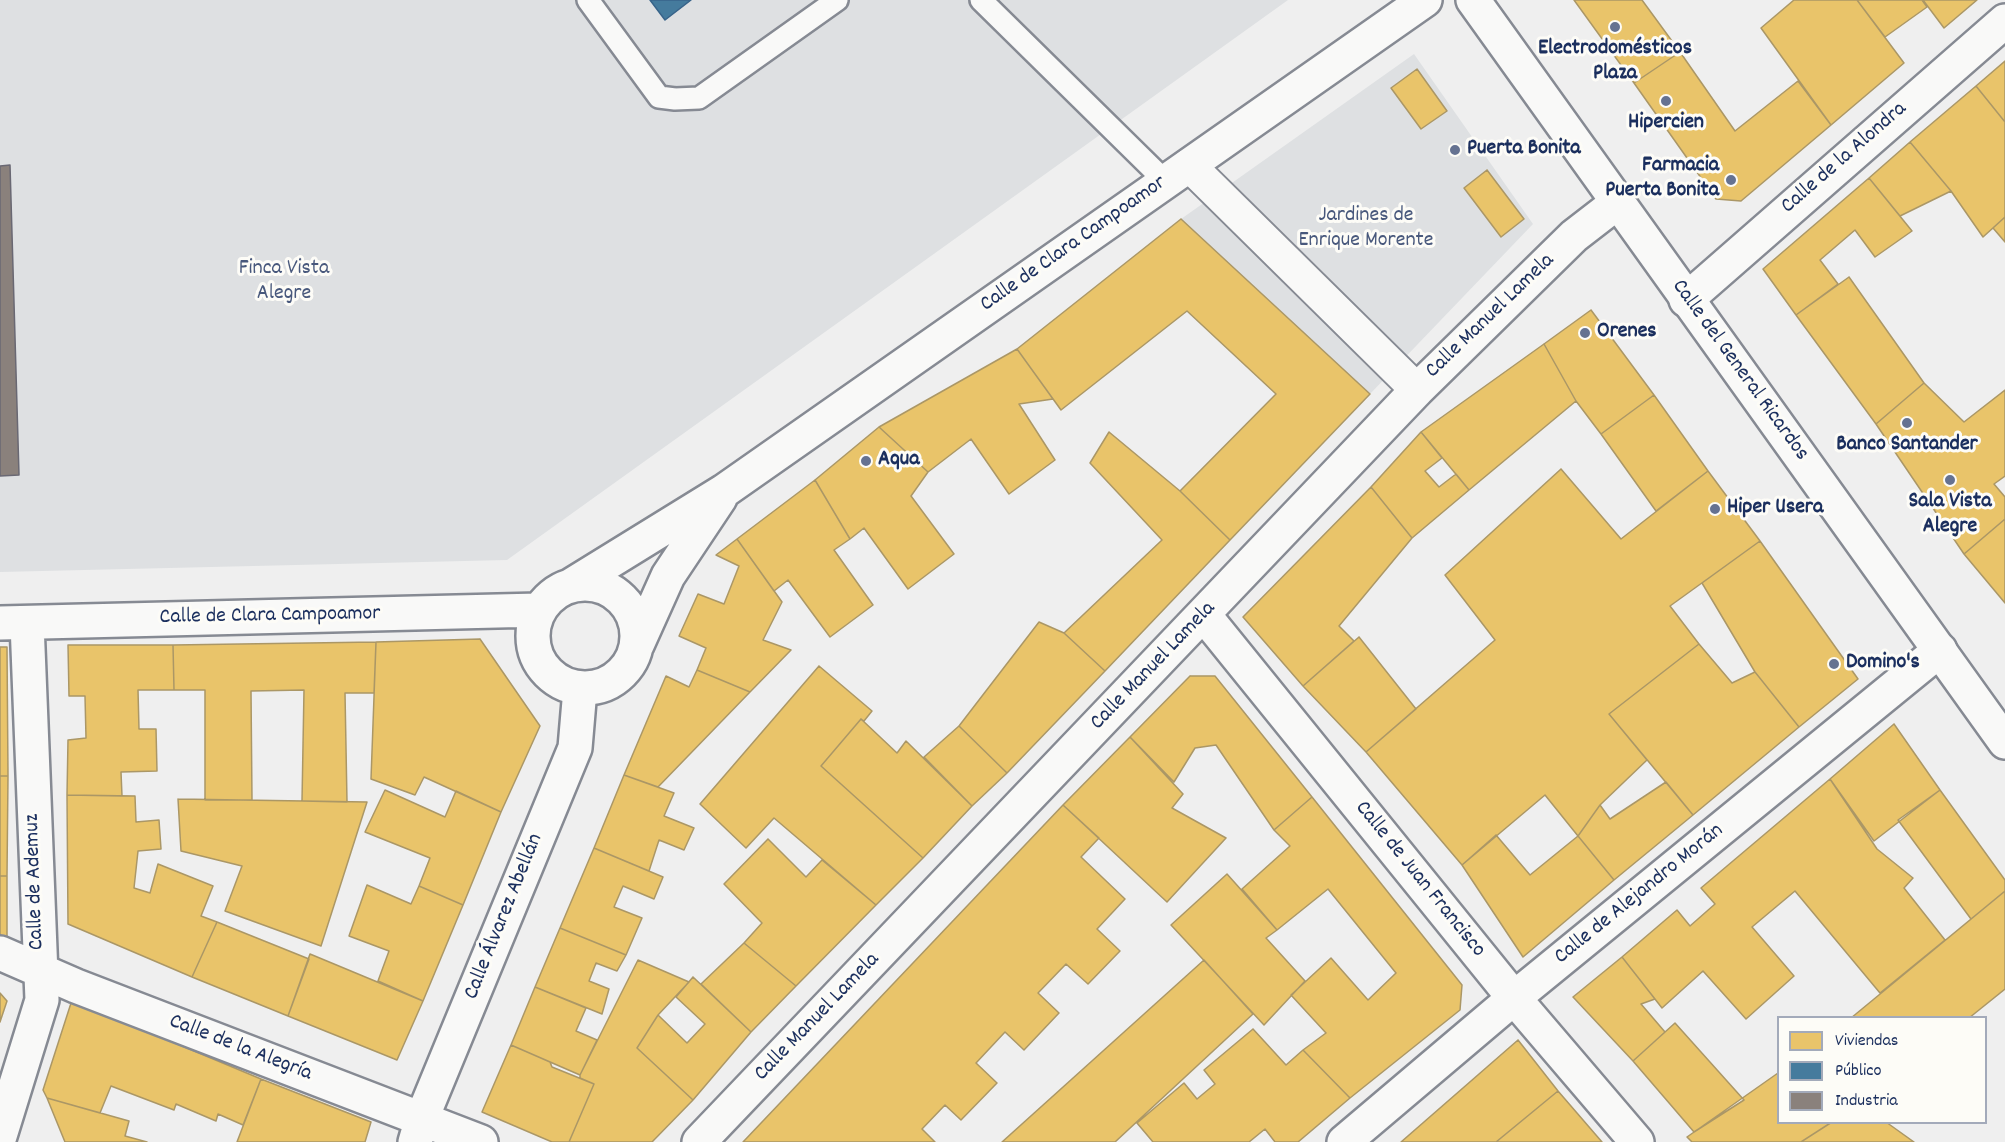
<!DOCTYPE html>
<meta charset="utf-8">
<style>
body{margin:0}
#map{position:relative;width:2005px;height:1142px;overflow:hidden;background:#efefef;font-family:Dekko,sans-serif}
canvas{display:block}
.legend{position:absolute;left:1777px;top:1016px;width:210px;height:108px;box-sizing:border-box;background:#fdfcf7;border:2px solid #a3aaba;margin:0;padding:8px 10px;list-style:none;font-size:18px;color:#1b2f5e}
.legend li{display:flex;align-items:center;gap:12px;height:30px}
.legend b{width:30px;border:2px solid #a3aaba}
</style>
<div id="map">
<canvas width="2005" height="1142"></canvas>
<ul class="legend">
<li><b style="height:16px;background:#e9c46a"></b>Viviendas</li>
<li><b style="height:16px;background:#457b9d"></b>Público</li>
<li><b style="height:16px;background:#8a817c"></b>Industria</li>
</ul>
</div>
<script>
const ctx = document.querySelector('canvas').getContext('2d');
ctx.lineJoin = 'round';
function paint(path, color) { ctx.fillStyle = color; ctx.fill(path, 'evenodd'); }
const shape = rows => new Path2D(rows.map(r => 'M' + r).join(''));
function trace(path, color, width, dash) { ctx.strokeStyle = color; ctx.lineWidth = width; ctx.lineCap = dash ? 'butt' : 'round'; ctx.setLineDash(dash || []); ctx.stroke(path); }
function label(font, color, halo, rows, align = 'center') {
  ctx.font = font + ' Dekko,sans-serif'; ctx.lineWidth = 6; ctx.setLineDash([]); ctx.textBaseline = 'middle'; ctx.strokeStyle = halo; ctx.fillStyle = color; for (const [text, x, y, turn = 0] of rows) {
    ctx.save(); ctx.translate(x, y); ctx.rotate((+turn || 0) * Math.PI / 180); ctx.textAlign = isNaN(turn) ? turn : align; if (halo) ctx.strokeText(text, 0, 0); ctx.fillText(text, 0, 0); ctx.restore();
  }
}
paint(shape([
 [0,0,1288,0,507,560,0,572],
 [1414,54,1533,224,1370,394,1181,219]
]), '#dee0e2');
const homes = shape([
 [1574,0,1642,0,1680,52,1634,83,1574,0],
 [1794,0,1857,0,1904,63,1831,125,1761,28,1794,0],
 [1857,0,1922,0,1927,7,1885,37,1857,0],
 [1923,0,1977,0,1944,28,1923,0],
 [1680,52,1735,131,1798,81,1831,125,1741,201,1716,199,1634,83,1680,52],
 [2005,61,2005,122,1976,86,2005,61],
 [1417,69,1447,111,1421,129,1391,88,1417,69],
 [1976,86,2005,122,2005,217,1983,237,1951,191,1910,142,1976,86],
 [1910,142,1951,191,1900,216,1869,178,1910,142],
 [1487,170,1524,219,1501,237,1464,188,1487,170],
 [1869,178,1912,231,1875,257,1855,230,1820,260,1838,284,1796,315,1763,269,1869,178],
 [2005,217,2005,242,1993,228,2005,217],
 [1181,219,1370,394,1230,540,1180,491,1276,394,1187,311,1061,410,1017,349,1181,219],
 [1849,277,1924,383,1876,424,1796,315,1849,277],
 [1591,310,1654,395,1601,434,1576,401,1544,344,1591,310],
 [1544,344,1576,401,1469,490,1421,432,1544,344],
 [1017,349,1053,399,1019,404,1055,460,1009,494,971,439,928,472,879,427,1017,349],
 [1924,383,1964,422,2005,390,2005,476,1994,484,2005,497,2005,519,1964,554,1876,424,1924,383],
 [1654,395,1708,471,1656,511,1601,434,1654,395],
 [879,427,928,472,911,496,954,554,908,589,864,528,850,539,815,480,879,427],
 [1109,432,1180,491,1230,540,1105,671,1064,633,1162,540,1090,463,1109,432],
 [1421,432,1442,458,1425,471,1439,487,1456,474,1469,490,1412,538,1371,487,1421,432],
 [1561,469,1621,539,1708,471,1760,541,1670,606,1699,644,1609,714,1647,760,1600,805,1578,836,1545,795,1462,865,1366,752,1495,640,1445,575,1561,469],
 [815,480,850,539,834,550,873,605,830,637,788,580,774,591,737,539,815,480],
 [1371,487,1412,538,1339,626,1354,641,1303,686,1243,617,1371,487],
 [2005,519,2005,603,1964,554,2005,519],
 [737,539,782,602,763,640,791,650,750,692,697,670,706,648,679,636,698,594,724,604,739,566,716,555,737,539],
 [1760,541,1858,679,1799,727,1755,672,1702,583,1760,541],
 [1039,622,1064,633,1105,671,1007,773,959,726,1039,622],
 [1359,637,1416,709,1366,752,1303,686,1359,637],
 [480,639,540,726,501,812,424,777,415,795,371,779,376,642,480,639],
 [376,642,374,693,345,693,347,802,302,801,304,690,251,691,252,800,205,800,205,690,174,690,173,645,376,642],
 [1699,644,1732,683,1755,672,1799,727,1693,815,1609,714,1699,644],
 [68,645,173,645,174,690,138,690,139,729,156,729,157,771,121,772,122,796,67,795,68,740,86,738,85,696,69,696,68,645],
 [0,647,7,647,8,776,0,776,0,647],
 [819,666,872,711,864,721,861,719,821,766,923,858,876,905,774,818,746,848,700,804,819,666],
 [697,670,750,692,658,787,624,775,666,676,689,687,697,670],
 [1190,676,1215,676,1312,797,1274,830,1216,745,1195,748,1174,782,1130,737,1190,676],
 [861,719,897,753,906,741,972,806,923,858,821,766,861,719],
 [1894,724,1940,790,1874,841,1830,779,1894,724],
 [959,726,1007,773,972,806,924,757,959,726],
 [1130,737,1183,794,1172,808,1226,838,1167,902,1063,805,1130,737],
 [624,775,674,793,664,816,694,828,684,850,659,840,649,871,594,848,624,775],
 [0,776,8,776,7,876,0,876,0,776],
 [1830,779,1877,849,1913,878,1904,888,1945,940,1880,993,1795,891,1752,927,1794,976,1746,1019,1703,971,1662,1008,1622,957,1677,910,1690,926,1715,904,1701,888,1830,779],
 [1666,782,1693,815,1614,880,1578,836,1600,805,1610,819,1666,782],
 [385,790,445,817,456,791,501,812,463,905,419,886,430,858,365,832,385,790],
 [1940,790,2005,880,2005,891,1971,919,1898,820,1940,790],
 [67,795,135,796,136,822,159,820,161,849,138,851,134,888,150,893,158,864,213,886,201,916,217,922,192,977,68,924,67,795],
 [1312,797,1462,985,1460,1010,1350,1098,1303,1050,1326,1033,1291,995,1331,958,1368,1000,1396,973,1328,889,1277,930,1242,889,1290,846,1274,830,1312,797],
 [178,799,367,802,321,946,225,911,242,866,181,851,178,799],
 [1063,805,1099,838,1081,857,1125,899,1097,929,1120,951,1088,984,1066,964,1038,993,1059,1013,1024,1050,1005,1032,976,1063,997,1083,961,1120,945,1105,922,1129,935,1142,743,1142,1063,805],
 [1496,835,1530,875,1578,836,1614,880,1523,957,1462,865,1496,835],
 [768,839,806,877,822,860,876,905,796,986,744,943,762,923,724,884,768,839],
 [594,848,663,877,654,899,623,886,614,907,642,918,626,955,560,928,594,848],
 [1227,874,1277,930,1266,938,1305,981,1264,1025,1171,925,1227,874],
 [0,876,7,876,7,937,0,937,0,876],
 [367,885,411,904,419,886,463,905,423,1001,378,981,389,951,349,936,367,885],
 [2005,891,2005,989,1969,1018,1851,1018,2005,891],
 [217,922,309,959,288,1016,192,977,217,922],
 [560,928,626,955,617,971,596,963,589,981,609,989,602,1014,535,987,560,928],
 [744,943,796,986,751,1032,701,984,744,943],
 [310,954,423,1001,397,1060,288,1016,310,954],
 [1622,957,1655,999,1641,1004,1665,1032,1633,1061,1573,997,1622,957],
 [638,960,689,982,658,1015,637,1048,693,1100,652,1142,569,1142,594,1084,580,1078,580,1075,638,960],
 [1204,960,1253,1014,1115,1142,1002,1142,1204,960],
 [693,977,751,1032,693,1100,637,1048,658,1015,687,1043,705,1024,676,997,693,977],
 [535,987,586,1008,576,1031,597,1040,580,1075,511,1045,535,987],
 [0,993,7,1001,0,1022,0,993],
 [72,1000,261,1079,243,1125,218,1114,216,1121,176,1104,174,1110,111,1086,100,1113,47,1098,43,1090,72,1000],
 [1675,1023,1744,1100,1694,1132,1633,1061,1675,1023],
 [1253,1029,1286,1065,1303,1050,1350,1098,1298,1142,1275,1142,1265,1129,1249,1142,1153,1142,1137,1123,1184,1083,1197,1099,1215,1084,1204,1070,1253,1029],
 [1518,1040,1558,1091,1496,1142,1401,1142,1518,1040],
 [511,1045,550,1062,552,1067,594,1084,569,1142,552,1142,482,1112,511,1045],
 [1778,1073,1778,1122,1832,1122,1801,1142,1692,1142,1687,1137,1778,1073],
 [261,1079,371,1122,365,1142,237,1142,261,1079],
 [1558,1091,1602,1142,1496,1142,1558,1091],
 [47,1098,129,1121,125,1136,147,1142,65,1142,47,1098],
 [1832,1122,1886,1122,1914,1142,1801,1142,1832,1122]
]);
paint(homes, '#e9c46a');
trace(homes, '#ab9766', 1.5);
const public = shape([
 [650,0,691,0,665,20,650,0]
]);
paint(public, '#457b9d');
trace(public, '#38648a', 1.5);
const industry = shape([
 [10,165,19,475,0,476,0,166,10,165]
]);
paint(industry, '#8a817c');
trace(industry, '#696873', 1.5);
const service = shape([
 [588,0,659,97,675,99,699,98,837,0],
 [981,0,1165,181]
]);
const pedestrian = shape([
 [1189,165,1417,390]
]);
const minor = shape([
 [1686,300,2005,21],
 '533 636a52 52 0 1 1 104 0a52 52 0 1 1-104 0Z',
 [570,586,724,491,1425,0],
 [1204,615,1514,998,1637,1142],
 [0,623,539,610],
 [637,645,668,576,720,498],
 [0,953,76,986,481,1142],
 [0,1136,42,1000,27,623],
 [415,1142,422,1118,575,748,580,689],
 [699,1142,1417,390,1574,236,1618,202],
 [1344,1142,1514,998,1940,650]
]);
const primary = shape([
 [1473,0,2005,742]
]);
trace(service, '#868a93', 26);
trace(pedestrian, '#868a93', 36);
trace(minor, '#868a93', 38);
trace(primary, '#868a93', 38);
trace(service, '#f9f9f8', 21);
trace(pedestrian, '#f9f9f8', 32);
trace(minor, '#f9f9f8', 33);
trace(primary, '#f9f9f8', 33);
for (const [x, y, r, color] of [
 [1615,27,6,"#657291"],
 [1666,101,6,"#657291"],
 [1455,150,6,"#657291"],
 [1731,180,6,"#657291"],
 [1585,333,6,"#657291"],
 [1907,423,6,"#657291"],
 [866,461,6,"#657291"],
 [1950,480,6,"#657291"],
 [1715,509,6,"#657291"],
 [1834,664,6,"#657291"]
]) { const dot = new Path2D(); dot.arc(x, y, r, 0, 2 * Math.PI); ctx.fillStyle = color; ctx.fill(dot); trace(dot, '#fdfcf7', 2); }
label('bold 22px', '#1b2f5e', '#fdfcf7', [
 ["Electrodomésticos",1615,50,"center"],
 ["Plaza",1615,75,"center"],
 ["Hipercien",1666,124,"center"],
 ["Puerta Bonita",1467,150],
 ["Farmacia",1719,167,"right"],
 ["Puerta Bonita",1719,192,"right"],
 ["Orenes",1597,333],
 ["Banco Santander",1907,446,"center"],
 ["Aqua",878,461],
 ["Sala Vista",1950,503,"center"],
 ["Alegre",1950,528,"center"],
 ["Hiper Usera",1727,509],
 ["Domino's",1846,664]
], 'left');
label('22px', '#1b2f5e', '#fdfcf7', [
 ["Calle de la Alondra",1845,159,-41],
 ["Calle de Clara Campoamor",1074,245,-35],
 ["Calle Manuel Lamela",1491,317,-44],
 ["Calle del General Ricardos",1739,371,54],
 ["Calle de Clara Campoamor",270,617,-1],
 ["Calle Manuel Lamela",1154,667,-46],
 ["Calle de Juan Francisco",1419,880,51],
 ["Calle de Ademuz",36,882,-92],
 ["Calle de Alejandro Morán",1640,895,-39],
 ["Calle Álvarez Abellán",505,917,-68],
 ["Calle Manuel Lamela",818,1018,-46],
 ["Calle de la Alegría",240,1049,21]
]);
label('22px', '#48587c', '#fdfcf7', [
 ["Jardines de",1366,217],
 ["Enrique Morente",1366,242],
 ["Finca Vista",284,270],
 ["Alegre",284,295]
]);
</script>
